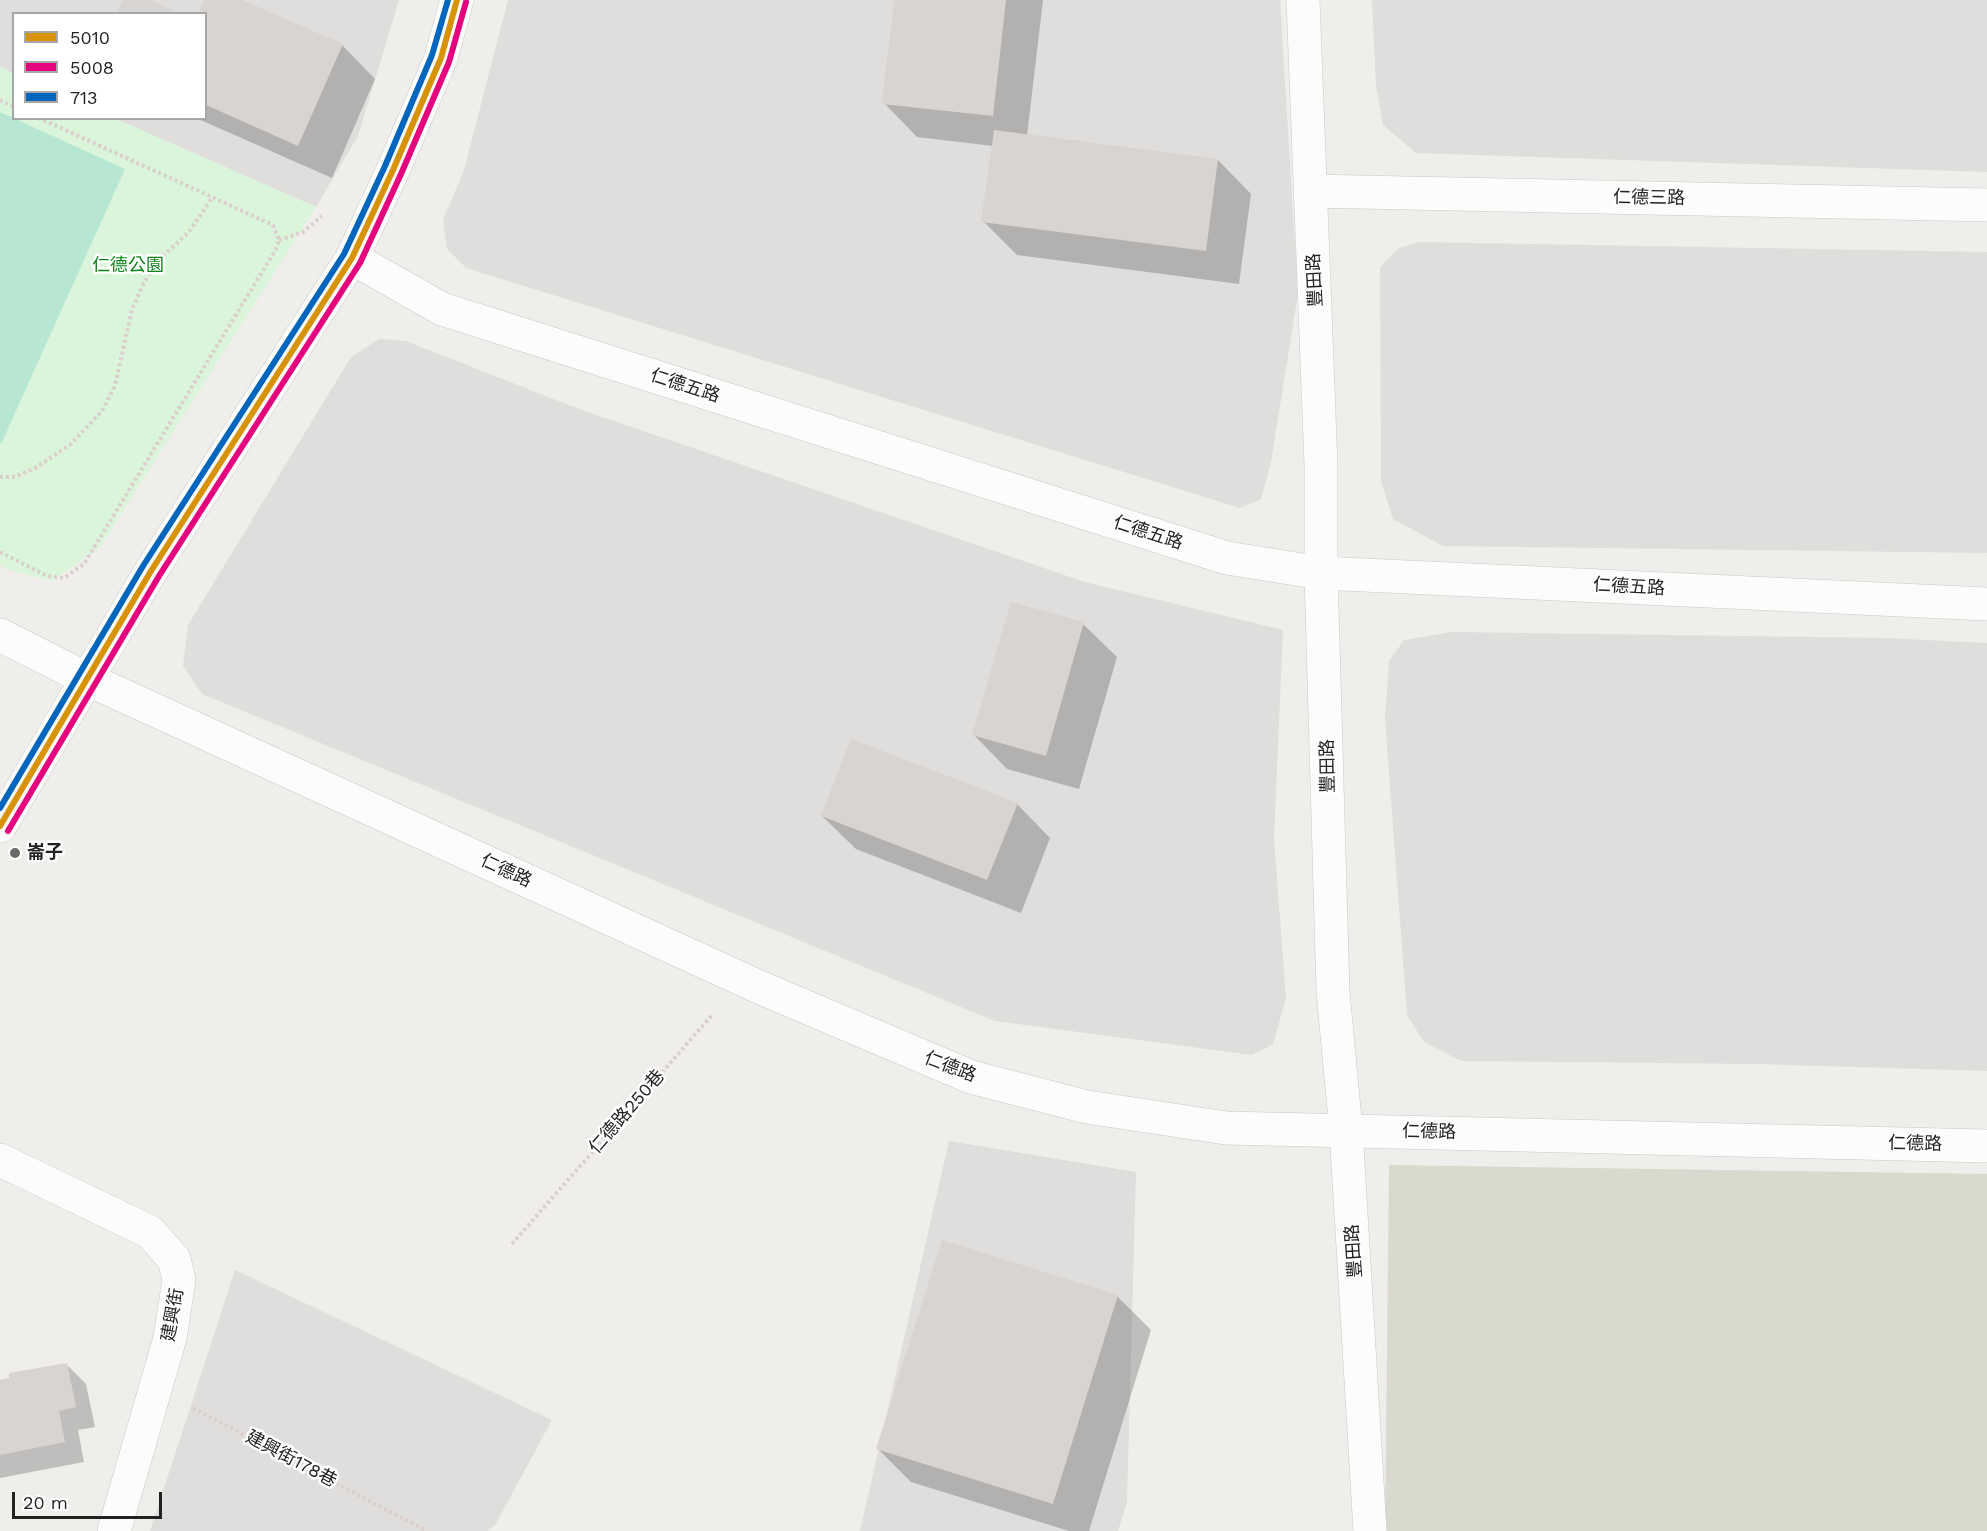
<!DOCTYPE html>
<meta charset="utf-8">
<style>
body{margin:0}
#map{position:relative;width:1987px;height:1531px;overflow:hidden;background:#f0eeeb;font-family:"Work Sans",sans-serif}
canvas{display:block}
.legend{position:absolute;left:12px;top:12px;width:195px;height:108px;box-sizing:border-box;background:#fff;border:2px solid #a7a7a7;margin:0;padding:8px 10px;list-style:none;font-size:18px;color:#222}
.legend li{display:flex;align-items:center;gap:12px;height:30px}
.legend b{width:30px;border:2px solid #a7a7a7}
.scale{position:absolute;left:12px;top:1492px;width:150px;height:27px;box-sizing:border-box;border:3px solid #222;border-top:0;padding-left:8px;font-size:18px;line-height:21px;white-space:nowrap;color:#222;-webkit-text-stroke:4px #fff;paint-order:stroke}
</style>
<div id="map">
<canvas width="1987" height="1531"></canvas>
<ul class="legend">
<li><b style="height:8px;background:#d79205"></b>5010</li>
<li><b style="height:8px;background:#e5007d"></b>5008</li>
<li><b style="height:8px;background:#0065bd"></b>713</li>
</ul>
<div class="scale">20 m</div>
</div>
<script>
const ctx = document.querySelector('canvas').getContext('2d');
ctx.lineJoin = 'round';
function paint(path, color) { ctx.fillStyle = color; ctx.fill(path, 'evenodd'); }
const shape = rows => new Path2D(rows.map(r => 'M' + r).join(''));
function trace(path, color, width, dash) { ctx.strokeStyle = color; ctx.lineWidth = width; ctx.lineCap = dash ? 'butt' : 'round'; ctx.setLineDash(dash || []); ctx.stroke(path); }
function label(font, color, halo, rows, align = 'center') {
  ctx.font = font + ' "Work Sans","Noto Sans TC",sans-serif'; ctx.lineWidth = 5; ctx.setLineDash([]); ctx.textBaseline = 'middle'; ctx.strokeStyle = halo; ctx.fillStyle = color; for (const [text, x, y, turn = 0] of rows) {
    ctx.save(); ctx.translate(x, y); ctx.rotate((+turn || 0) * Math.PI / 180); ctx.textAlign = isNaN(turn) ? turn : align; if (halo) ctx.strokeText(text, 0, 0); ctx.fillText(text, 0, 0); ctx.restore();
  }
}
paint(shape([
 [0,0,399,0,358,136,316,207,116,119,206,118,206,14,14,14,13,73,0,67],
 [508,0,1280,0,1298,294,1271,462,1261,499,1240,508,466,268,447,249,443,220,464,170],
 [1372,0,1987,0,1987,172,1416,153,1383,125,1376,85],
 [1420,242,1987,252,1987,553,1443,546,1393,519,1381,481,1380,267,1399,248],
 [379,339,406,341,579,409,1085,582,1283,630,1274,838,1286,998,1273,1044,1252,1055,995,1021,202,694,183,666,188,625,351,357],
 [1452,632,1886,638,1987,643,1987,1071,1756,1064,1461,1061,1424,1042,1407,1015,1385,719,1389,661,1404,640],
 [949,1141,1136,1172,1127,1502,1118,1531,860,1531],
 [235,1270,552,1420,495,1525,487,1531,150,1531]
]), '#dfdedc');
paint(shape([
 [1389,1165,1987,1174,1987,1531,1385,1531]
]), '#d9d9cd');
paint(shape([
 [0,67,13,73,14,118,116,119,316,207,101,546,52,581,12,571,0,565]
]), '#daf5da');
paint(shape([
 [0,112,125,169,1,444,0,443]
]), '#b7e6d2');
paint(shape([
 [205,0,238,0,342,45,375,79,332,178,196,118,206,118],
 [896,0,1043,0,1027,136,1218,160,1251,194,1239,284,1017,255,983,221,993,146,917,137,884,103],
 [1083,624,1117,657,1079,789,1007,769,974,735],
 [1017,804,1050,838,1021,913,856,849,822,816],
 [943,1242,1118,1297,1151,1330,1089,1531,1069,1531,911,1482,878,1449],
 [66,1364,86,1384,95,1427,78,1430,84,1462,0,1478,0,1382]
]), '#0003');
paint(shape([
 [123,0,150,0,180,14,117,14],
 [204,0,242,0,343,44,298,146,206,105,206,14,198,14],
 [894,0,1006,0,993,116,882,104],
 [994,130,1218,159,1206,251,981,222],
 [1011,602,1084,622,1046,756,972,735],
 [851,739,1018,803,987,880,821,816],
 [942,1240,1118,1295,1053,1504,876,1449],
 [67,1363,76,1407,59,1411,65,1442,0,1455,0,1380,9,1378,9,1373]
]), '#d7d4d2');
const minor = shape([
 [1303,0,1321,465,1321,573,1333,992,1346,1130,1370,1531],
 [1311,191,1987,205],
 [352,258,442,309,1227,558,1321,573,1987,604],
 [0,1160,150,1232,174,1259,179,1280,170,1338,114,1531]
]);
const tertiary = shape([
 [0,635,87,679,759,987,971,1077,1087,1107,1226,1128,1987,1146],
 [0,826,151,571,352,258,393,170,441,58,457,0]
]);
trace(minor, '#c9c8c7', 34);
trace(tertiary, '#c9c8c7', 34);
trace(shape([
 [0,100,14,107],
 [279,240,303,232,322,216],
 [0,477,15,477,37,467,71,444,102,411,115,386,132,309,145,281,162,257,189,232,212,198],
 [0,552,47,576,64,578,84,564,276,249,279,240,273,225,39,118],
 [512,1244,713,1014],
 [193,1408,427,1531]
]), '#dccecd', 4, [3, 3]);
trace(minor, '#fdfcfc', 33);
trace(tertiary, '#fdfcfc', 33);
trace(shape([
 [0,826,151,571,352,258,393,170,441,58,457,0]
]), '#d79205', 6);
trace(shape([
 [8,831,159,576,360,263,401,174,449,62,466,2]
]), '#e5007d', 6);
trace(shape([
 [0,808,143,566,344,254,385,166,432,55,448,0]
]), '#0065bd', 6);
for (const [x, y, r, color] of [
 [15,853,6,"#6a6968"]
]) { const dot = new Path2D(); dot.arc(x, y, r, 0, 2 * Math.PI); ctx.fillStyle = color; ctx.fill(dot); trace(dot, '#fff', 2); }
label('18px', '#222', '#fff', [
 ["仁德三路",1649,198,1],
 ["豐田路",1315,280,-93],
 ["仁德五路",685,386,18],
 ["仁德五路",1148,533,18],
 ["仁德五路",1629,587,3],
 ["豐田路",1328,766,-91],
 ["仁德路",506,871,25],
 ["仁德路",950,1067,21],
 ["仁德路250巷",627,1112,-49],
 ["仁德路",1429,1132,1],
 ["仁德路",1915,1144,1],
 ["豐田路",1354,1251,-94],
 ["建興街",173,1315,-80],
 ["建興街178巷",291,1459,28]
]);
label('18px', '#0c8416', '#fff', [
 ["仁德公園",128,266]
]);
label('bold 18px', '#222', '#fff', [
 ["崙子",27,853]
], 'left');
</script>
